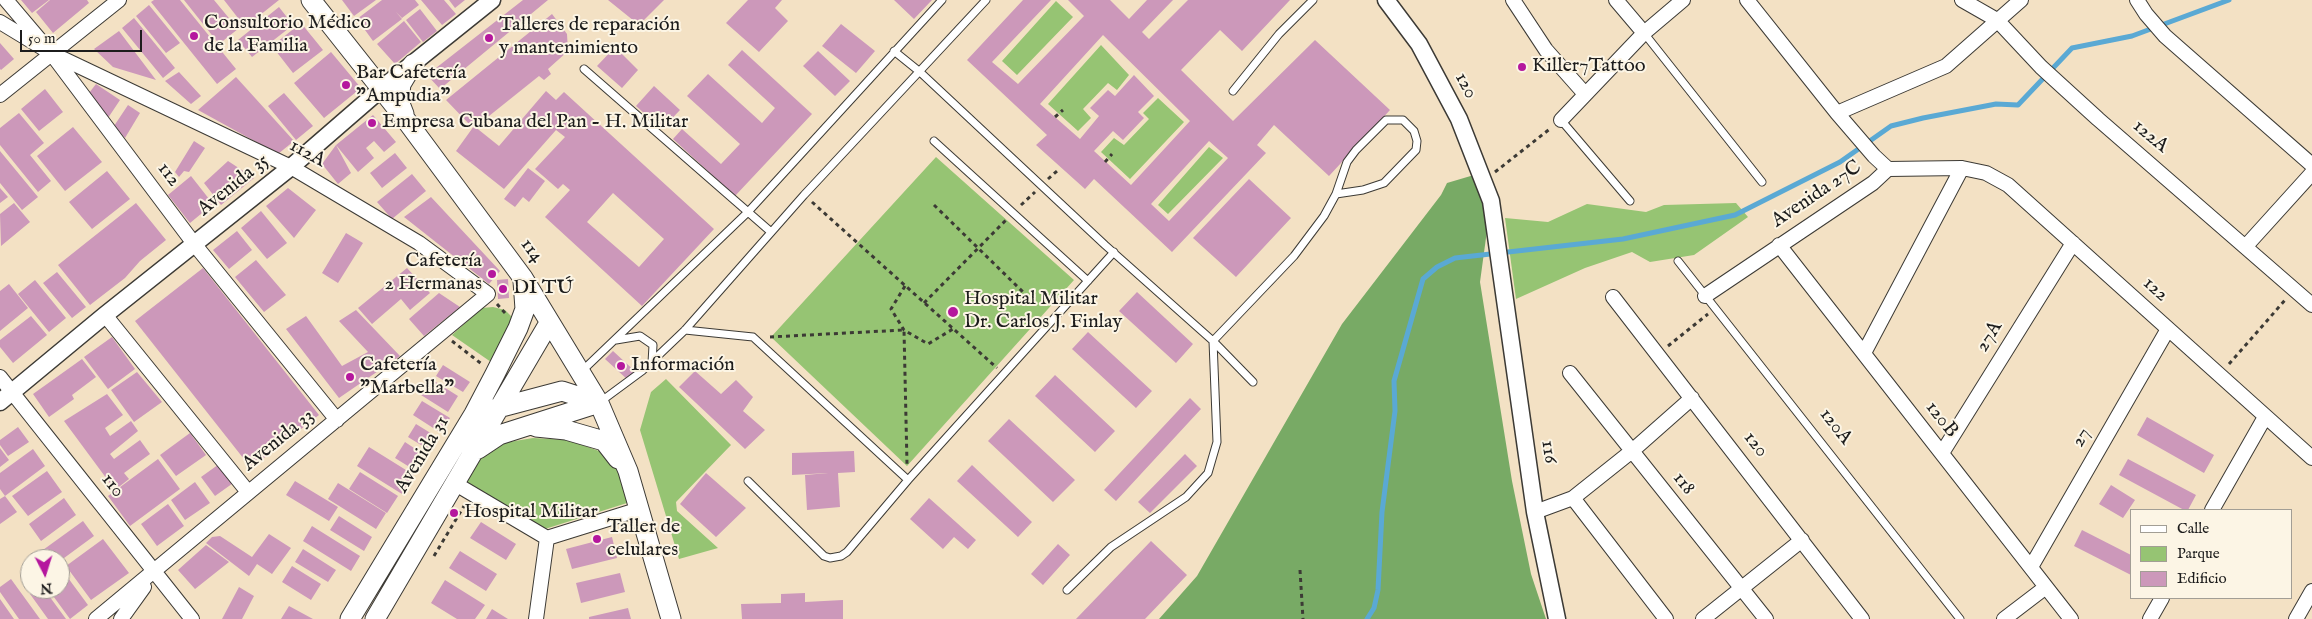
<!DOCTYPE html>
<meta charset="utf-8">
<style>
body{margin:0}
#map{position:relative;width:2312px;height:619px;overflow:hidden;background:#f3e1c4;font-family:"IM FELL English",serif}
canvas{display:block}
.legend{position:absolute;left:2130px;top:509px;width:162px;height:90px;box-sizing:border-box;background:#fcf5e5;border:1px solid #a29e95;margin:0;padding:6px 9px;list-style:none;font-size:15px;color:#1c1c1c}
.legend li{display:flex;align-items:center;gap:10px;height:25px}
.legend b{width:25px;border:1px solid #a29e95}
.north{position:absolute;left:20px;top:549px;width:50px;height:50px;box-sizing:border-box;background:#fcf5e5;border:1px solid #a29e95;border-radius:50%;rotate:175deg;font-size:14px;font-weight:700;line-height:20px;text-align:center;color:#1c1c1c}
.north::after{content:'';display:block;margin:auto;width:18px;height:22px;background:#b5179e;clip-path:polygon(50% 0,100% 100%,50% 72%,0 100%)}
.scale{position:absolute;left:20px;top:30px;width:122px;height:22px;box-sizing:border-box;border:2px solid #1c1c1c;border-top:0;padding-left:6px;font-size:15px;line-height:18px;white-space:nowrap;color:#1c1c1c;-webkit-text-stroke:4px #fcf5e5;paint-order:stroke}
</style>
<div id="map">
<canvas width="2312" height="619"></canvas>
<ul class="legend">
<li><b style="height:6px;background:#fff"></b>Calle</li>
<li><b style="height:14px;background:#96c473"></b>Parque</li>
<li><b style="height:14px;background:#cc98ba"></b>Edificio</li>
</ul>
<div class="north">N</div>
<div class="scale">50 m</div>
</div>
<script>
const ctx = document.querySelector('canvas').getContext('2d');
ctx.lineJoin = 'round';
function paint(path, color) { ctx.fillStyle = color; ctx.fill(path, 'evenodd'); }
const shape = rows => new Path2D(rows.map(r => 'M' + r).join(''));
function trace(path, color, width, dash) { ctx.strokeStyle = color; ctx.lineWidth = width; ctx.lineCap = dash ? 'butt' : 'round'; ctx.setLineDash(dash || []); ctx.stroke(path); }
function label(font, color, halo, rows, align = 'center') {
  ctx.font = font + ' "IM FELL English",serif'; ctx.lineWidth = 4; ctx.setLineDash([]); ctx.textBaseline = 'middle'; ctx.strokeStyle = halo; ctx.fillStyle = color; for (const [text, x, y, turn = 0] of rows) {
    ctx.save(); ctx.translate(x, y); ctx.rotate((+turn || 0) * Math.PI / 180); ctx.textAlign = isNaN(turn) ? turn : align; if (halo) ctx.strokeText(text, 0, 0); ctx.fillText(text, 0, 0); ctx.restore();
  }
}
paint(shape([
 [1056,1,1073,17,1017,75,1002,61],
 [1101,45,1129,75,1117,90,1108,83,1083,109,1091,118,1078,131,1048,104],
 [1158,98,1184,122,1130,179,1101,152,1114,138,1124,145,1149,119,1143,113],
 [1209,147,1223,158,1168,214,1158,205],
 [936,157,1074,280,907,466,771,337],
 [1736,203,1748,217,1694,255,1650,262,1632,252,1585,268,1516,299,1505,218,1548,222,1587,204,1646,212,1664,205],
 [493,307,505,310,511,316,512,327,491,362,452,335,482,308],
 [666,379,731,445,676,502,677,511,718,548,679,559,640,430,651,392],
 [533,438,569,440,599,451,619,472,627,503,545,529,466,482,480,457,503,443]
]), '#96c473');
paint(shape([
 [1474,175,1491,201,1480,282,1512,481,1531,574,1546,619,1159,619,1197,576,1342,324,1441,195,1447,183]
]), '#78aa65');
trace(shape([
 [1367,619,1374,608,1378,590,1382,512,1395,411,1394,381,1423,279,1437,267,1455,258,1623,239,1735,215,1840,162,1891,126,1923,118,1996,104,2018,105,2072,48,2132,36,2229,0]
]), '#5aa9d4', 5);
paint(shape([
 [21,0,49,0,32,13],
 [50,0,87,0,89,3,53,33,36,12],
 [154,0,180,0,236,69,217,84,151,2],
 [184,0,214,0,238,29,219,44],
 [224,0,279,0,245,27],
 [342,0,376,0,354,16],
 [382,0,415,0,419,5,402,18,396,12,402,19,373,41,357,19],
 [421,0,444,0,456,14,442,25],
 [449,0,465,0,455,8],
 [523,0,548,0,440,89,427,75],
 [608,0,664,0,639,25],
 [748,0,782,0,775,8,788,21,759,52,726,23],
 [894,0,932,0,914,19],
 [1023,0,1051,0,992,62,1018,84,1084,16,1068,0,1110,0,1129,19,1147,0,1173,0,1142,32,1149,39,1188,0,1290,0,1242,51,1220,30,1181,70,1233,121,1315,40,1390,110,1329,176,1274,125,1257,145,1266,153,1172,252,1094,179,1085,189,1036,145,1047,135,967,60],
 [1103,35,1190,121,1131,185,1094,151,1113,131,1123,140,1144,118,1138,112,1154,96,1134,75,1115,96,1108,90,1090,108,1099,116,1080,139,1040,104],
 [1209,141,1228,158,1169,221,1151,204],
 [149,5,180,43,166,53,136,16],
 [279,7,293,25,252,57,238,40],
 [420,9,437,31,423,42,406,20],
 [552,14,567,34,568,51,548,69,551,74,544,80,539,76,479,124,470,125,446,100],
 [134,18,175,68,163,78,122,28],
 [404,21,421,42,395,64,377,44],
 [301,23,323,50,293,73,272,46],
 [841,24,875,51,856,73,822,46],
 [119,31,156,80,113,67,94,49],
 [0,43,14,59,1,70,0,69],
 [615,47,638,70,622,88,597,66],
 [742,50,812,114,735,196,673,139,682,129,721,164,740,144,687,96,708,74,762,123,775,108,728,65],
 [818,51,850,81,835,96,803,66],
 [331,52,361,88,324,118,294,83],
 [179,72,201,96,191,104,165,81],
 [236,77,294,141,278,154,198,110],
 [96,84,120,100,108,118,89,93],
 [654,86,680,110,662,129,636,106],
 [45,89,63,112,39,131,21,109],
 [546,91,556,100,564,92,714,229,642,306,545,217,570,190,563,184,558,189,535,169,565,137,556,130,504,189,456,151,474,126,499,146],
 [613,193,664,239,639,267,587,222],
 [284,93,313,126,296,140,268,106],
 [128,105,140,113,125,138,114,126],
 [19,113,44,143,30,155,51,181,38,192,0,145,0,128],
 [373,115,396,142,384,152,374,141,366,148,374,158,358,172,336,145],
 [73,127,102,162,65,191,37,156],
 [194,141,205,148,189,172,184,171,179,177,175,172],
 [336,145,351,173,338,184,322,164],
 [0,151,38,197,22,210,0,183],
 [395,153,407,168,382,188,370,173],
 [228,161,254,178,221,205,204,183],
 [528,168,545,181,529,202,523,197,515,207,504,199],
 [107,171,130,199,92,229,69,202],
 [412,174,426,191,392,219,377,202],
 [191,176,213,204,190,223,168,195],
 [1249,179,1291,218,1236,277,1193,238],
 [0,188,8,197,0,203],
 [288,188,316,210,294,238,266,206],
 [431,197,500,271,489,284,404,217],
 [14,203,30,222,1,246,0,214],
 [136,203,166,240,140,261,125,278,90,305,58,265],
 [261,211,287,243,267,259,241,228],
 [237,231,252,250,229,269,213,250],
 [346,233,363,243,338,283,322,273],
 [256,260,286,295,264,312,235,277],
 [203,268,319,415,251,468,135,321],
 [407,268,430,293,410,310,401,299,372,324,358,308],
 [57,272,86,307,72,318,43,283],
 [508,279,509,298,498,299,497,280],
 [35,280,66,318,49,332,18,294],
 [9,284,28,308,0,331,0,291],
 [1137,292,1193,344,1176,363,1119,311],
 [439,293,460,307,424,336,409,319],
 [356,310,400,356,339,398,286,329,306,316,342,366,368,352,339,321],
 [31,316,47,335,13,363,0,347,0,340],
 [1088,332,1152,391,1136,408,1072,349],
 [112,337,135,369,108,389,84,357],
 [613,351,638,374,629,381,605,359],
 [82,359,96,377,72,395,74,399,49,417,33,394],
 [443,365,470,382,463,392,436,376],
 [695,371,721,394,736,380,753,397,743,411,765,430,745,449,679,387],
 [137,372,162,402,134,422,111,390],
 [1055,375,1115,431,1095,452,1035,396],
 [431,379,458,396,448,412,421,395],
 [107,394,123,415,105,428,110,436,131,421,138,431,110,454,114,459,140,440,150,454,124,473,129,479,115,490,64,421],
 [1190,398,1201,409,1116,501,1104,490],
 [422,401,450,418,441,433,413,415],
 [2147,417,2214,455,2204,473,2137,435],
 [1009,419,1075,480,1053,502,988,441],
 [416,424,437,437,429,450,408,437],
 [18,427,29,442,8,456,0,445,0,440],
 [190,433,206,455,176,476,160,455],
 [405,442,426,456,416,471,395,458],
 [369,447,414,475,402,494,357,466],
 [0,448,9,460,0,467],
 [33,449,45,466,5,496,0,489,0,473],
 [854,451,855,472,838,473,840,507,807,510,805,475,828,473,792,475,792,453],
 [1185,454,1197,466,1150,513,1138,502],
 [158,459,180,489,130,526,108,496],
 [2128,459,2196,495,2188,510,2184,510,2119,475],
 [222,462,236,481,215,496,201,477],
 [972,465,1032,522,1018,537,957,481],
 [47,471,62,492,28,516,12,496],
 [360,472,398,496,387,513,349,489],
 [706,473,746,508,716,537,680,504],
 [295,481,338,507,329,521,286,495],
 [195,482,210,503,185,520,171,500],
 [338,483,386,513,376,529,328,499],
 [2111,485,2135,500,2123,518,2099,504],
 [5,496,17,512,0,524,0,499],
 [64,498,76,515,41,541,29,524],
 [929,498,976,540,968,549,954,537,943,549,910,519],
 [168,504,184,526,157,546,141,524],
 [339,516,372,537,364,551,330,530],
 [83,521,94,536,60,561,60,559,39,559,36,555],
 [481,522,516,544,506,560,470,538],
 [312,526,360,556,351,571,303,541],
 [2082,530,2131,555,2131,575,2074,546],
 [269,534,291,548,272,574,257,564,249,576,206,543,212,537,220,536,252,557],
 [612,537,617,558,572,569,566,549],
 [103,539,129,573,91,600,66,566],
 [1151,541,1187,575,1145,619,1076,619],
 [1058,544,1070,555,1043,585,1031,574],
 [206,545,229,562,195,589,178,570],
 [303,549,336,570,328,582,295,562],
 [460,551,497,574,486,591,449,568],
 [292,566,321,584,311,600,282,582],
 [60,567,88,605,70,619,48,589,60,589],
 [620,573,625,592,581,603,576,583],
 [11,579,40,619,19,619,0,592,0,587],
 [445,580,485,605,475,619,457,619,431,603],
 [239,587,254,596,242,619,222,619],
 [37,589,44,589,66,619,48,619,30,594],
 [805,593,805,602,843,600,843,619,742,619,741,604,781,603,781,594],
 [0,599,14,619,0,619],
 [289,606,313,619,281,619],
 [628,608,631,619,589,619,589,617],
 [492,609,508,619,486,619]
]), '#cc98ba');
const service = shape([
 [1644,33,1762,182],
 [894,51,920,72,1105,245,1213,341,1294,256,1324,216,1336,194,1363,190,1384,183,1416,150,1417,141,1414,131,1403,120,1386,120,1356,150,1347,162,1336,194],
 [584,69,771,232],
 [1233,91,1279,34,1313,0],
 [1561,120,1630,201],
 [934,141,1088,281],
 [1678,261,1960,619],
 [685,330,753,337,908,480,1114,252],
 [616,340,640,336,653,345,652,363],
 [1213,341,1253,382],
 [582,371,748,212,942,0],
 [600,402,642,371,685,330,804,195,986,0],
 [748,481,824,556,830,558,841,556,847,552,908,480],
 [1067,590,1111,547,1186,497,1208,473,1217,442,1213,341]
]);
const minor = shape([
 [6,0,51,53,195,245,337,420],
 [1513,0,1546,50,1585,94],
 [1616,0,1644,33],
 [1747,0,1837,113,1874,156,1888,169],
 [1962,0,1997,20,2041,67,2098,119,2312,305],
 [2137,0,2146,14,2165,36,2312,165],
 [0,22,51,53,291,167,419,243,488,294,96,619],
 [0,95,119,0],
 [1837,113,1946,66,2021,0],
 [1561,120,1644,33,1683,0],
 [1779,245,2071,619],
 [2246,246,2312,173],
 [1705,296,1873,183,1888,169,1962,168,1986,173,2008,185,2312,458],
 [1613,297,1862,619],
 [105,315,248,492],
 [1864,353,1962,168],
 [1570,373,1766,619],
 [0,377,192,619],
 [1942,453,2073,243],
 [454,483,547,538,640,509],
 [1573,498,1666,619],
 [2212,510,2265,417],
 [1535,512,1573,498,1632,451,1692,398],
 [2031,567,2168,329],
 [121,619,144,587],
 [536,619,547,538],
 [1703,619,1802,540],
 [2004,619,2046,587],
 [2150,619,2162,598],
 [2296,619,2312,591]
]);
const tertiary = shape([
 [1386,0,1419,44,1459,119,1491,201,1535,512,1557,619],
 [0,402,105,315,291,167,381,89,492,0]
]);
const secondary = shape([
 [311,0,406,120,523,278,599,403,628,471,671,619],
 [404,114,399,101,401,84,413,64],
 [494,409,562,391,599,403],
 [536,427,566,430,604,441,618,459],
 [478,449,499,435,599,403],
 [350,619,474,414,495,374,518,328,525,309,523,281],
 [375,619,549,323]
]);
trace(service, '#3c3a35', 9);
trace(minor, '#3c3a35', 16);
trace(tertiary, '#3c3a35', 19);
trace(secondary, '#3c3a35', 21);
trace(shape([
 [1055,117,1063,110],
 [1105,162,1112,154],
 [1495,172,1551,128],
 [1048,179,1057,171],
 [812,202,997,368],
 [934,205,1023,292],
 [1021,205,1035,192],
 [905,286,891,309,904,330,928,344,953,329],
 [924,303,1006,220],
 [497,304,506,314],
 [770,337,904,330,907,464],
 [452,341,483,365],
 [1668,346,1708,314],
 [2229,364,2286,299],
 [434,556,464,506],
 [1300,570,1303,619]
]), '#3c3a35', 3, [4, 4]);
trace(service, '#fff', 7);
trace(minor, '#fff', 14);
trace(tertiary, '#fff', 16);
trace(secondary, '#fff', 19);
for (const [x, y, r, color] of [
 [194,36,5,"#b5179e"],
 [489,38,5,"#b5179e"],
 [1522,67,5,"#b5179e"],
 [346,85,5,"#b5179e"],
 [372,123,5,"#b5179e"],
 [492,274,5,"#b5179e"],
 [503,289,5,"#b5179e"],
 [953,312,6,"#b5179e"],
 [621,366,5,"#b5179e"],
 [350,377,5,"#b5179e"],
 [454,513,5,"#b5179e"],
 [597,539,5,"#b5179e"]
]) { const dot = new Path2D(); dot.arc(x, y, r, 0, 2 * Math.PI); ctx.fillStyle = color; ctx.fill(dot); trace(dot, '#fcf5e5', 2); }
label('20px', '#1c1c1c', '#fcf5e5', [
 ["Consultorio Médico",204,24],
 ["de la Familia",204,47],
 ["Talleres de reparación",499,26],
 ["y mantenimiento",499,49],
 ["Killer7Tattoo",1532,67],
 ["Bar Cafetería",356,74],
 ["\"Ampudia\"",356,97],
 ["Empresa Cubana del Pan - H. Militar",382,123],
 ["Cafetería",482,262,"right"],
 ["2 Hermanas",482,285,"right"],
 ["DI TÚ",513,289],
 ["Hospital Militar",964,300],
 ["Dr. Carlos J. Finlay",964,323],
 ["Cafetería",360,366],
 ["\"Marbella\"",360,389],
 ["Información",631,366],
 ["Hospital Militar",464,513],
 ["Taller de",607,528],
 ["celulares",607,551]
], 'left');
label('20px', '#1c1c1c', '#fcf5e5', [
 ["120",1465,86,62],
 ["122A",2150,137,40],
 ["112A",307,154,29],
 ["112",168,175,53],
 ["Avenida 35",234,186,-39],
 ["Avenida 27C",1817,195,-34],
 ["114",531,251,54],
 ["122",2155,290,42],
 ["27A",1990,337,-58],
 ["120B",1941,420,52],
 ["120A",1835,427,52],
 ["27",2082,438,-60],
 ["Avenida 33",279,441,-39],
 ["120",1755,445,52],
 ["116",1548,452,82],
 ["Avenida 31",423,455,-59],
 ["118",1683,484,52],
 ["110",112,486,52]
]);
</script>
